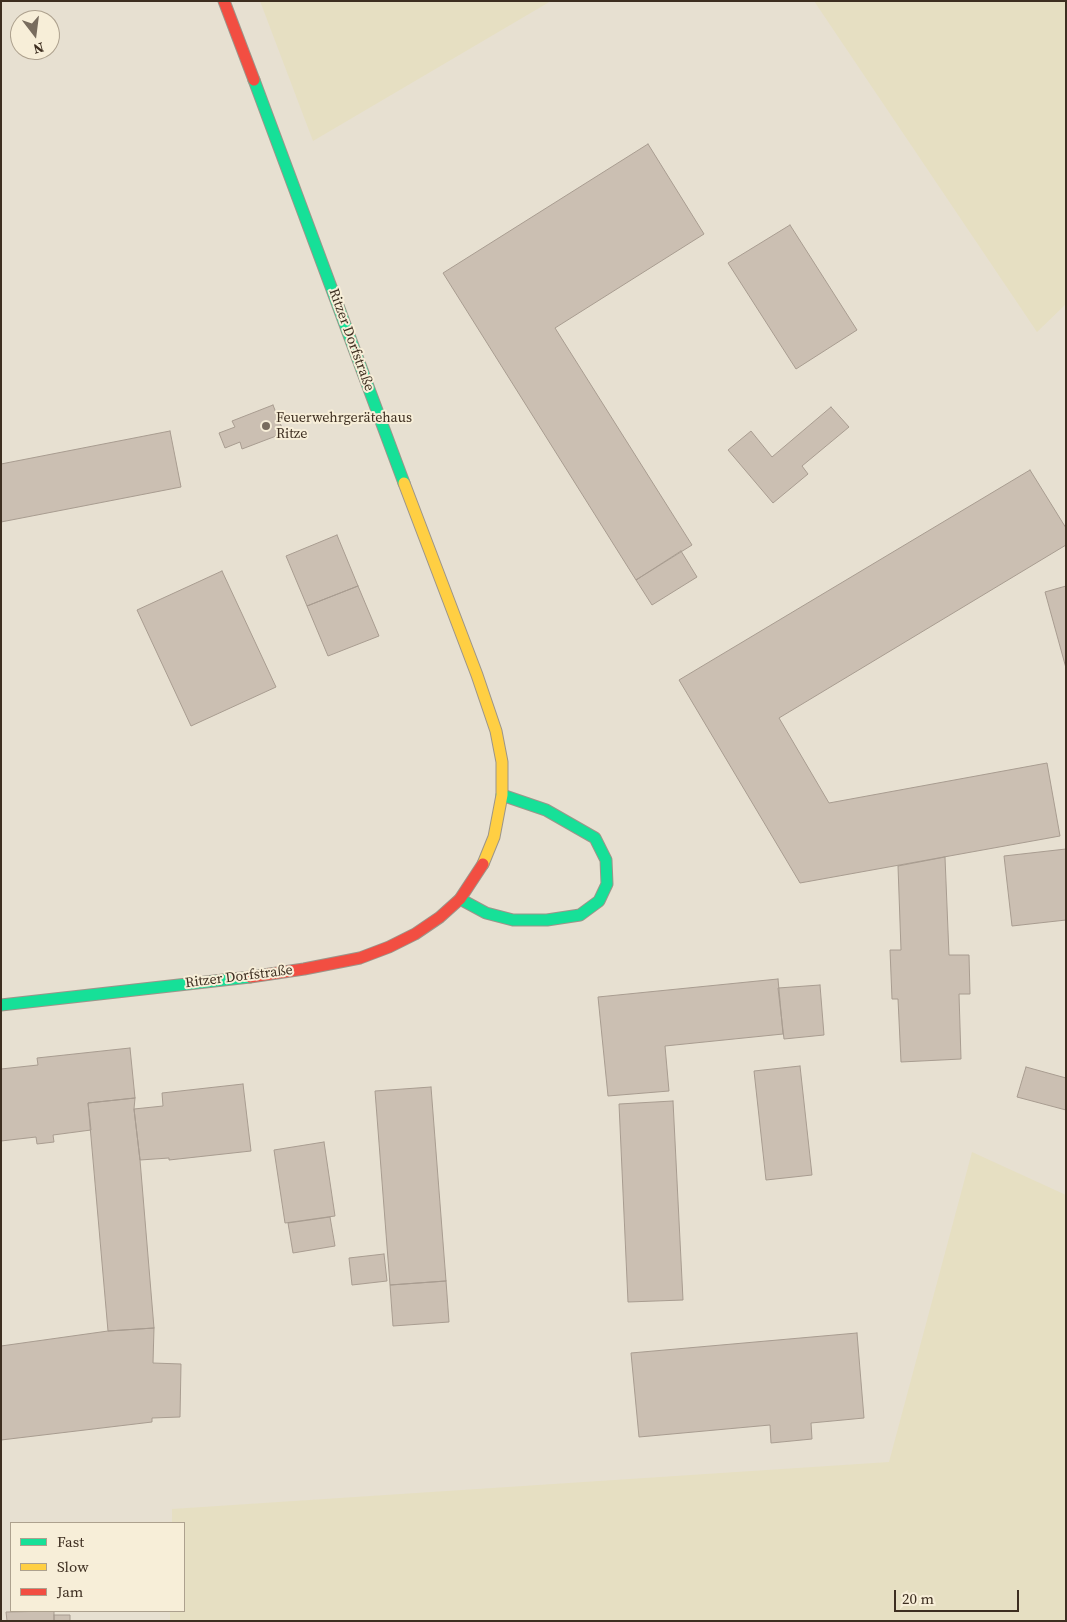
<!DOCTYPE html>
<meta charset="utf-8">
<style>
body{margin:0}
#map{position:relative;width:1067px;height:1622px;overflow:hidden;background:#e7e0d1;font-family:"Source Serif 4",serif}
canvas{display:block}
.frame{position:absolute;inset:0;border:2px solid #3d2e20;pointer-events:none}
.legend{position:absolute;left:10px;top:1522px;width:175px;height:90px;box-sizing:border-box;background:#f7eed8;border:1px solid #ada18e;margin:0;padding:6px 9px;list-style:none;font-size:15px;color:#3d2e20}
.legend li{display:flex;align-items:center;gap:10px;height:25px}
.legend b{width:25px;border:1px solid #ada18e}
.north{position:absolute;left:10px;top:10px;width:50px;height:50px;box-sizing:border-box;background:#f7eed8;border:1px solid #ada18e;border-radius:50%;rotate:165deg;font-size:14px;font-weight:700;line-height:20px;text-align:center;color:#3d2e20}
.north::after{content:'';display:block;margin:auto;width:18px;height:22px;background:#786c5e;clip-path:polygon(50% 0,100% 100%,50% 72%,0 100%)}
.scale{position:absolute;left:894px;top:1590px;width:125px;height:22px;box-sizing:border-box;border:2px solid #3d2e20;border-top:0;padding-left:6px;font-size:15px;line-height:18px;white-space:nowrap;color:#3d2e20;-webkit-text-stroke:4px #f7eed8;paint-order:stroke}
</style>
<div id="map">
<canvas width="1067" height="1622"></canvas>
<div class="frame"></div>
<ul class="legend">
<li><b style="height:6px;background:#16e098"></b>Fast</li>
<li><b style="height:6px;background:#ffcf43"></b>Slow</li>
<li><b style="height:6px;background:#f24e42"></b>Jam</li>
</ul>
<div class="north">N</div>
<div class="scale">20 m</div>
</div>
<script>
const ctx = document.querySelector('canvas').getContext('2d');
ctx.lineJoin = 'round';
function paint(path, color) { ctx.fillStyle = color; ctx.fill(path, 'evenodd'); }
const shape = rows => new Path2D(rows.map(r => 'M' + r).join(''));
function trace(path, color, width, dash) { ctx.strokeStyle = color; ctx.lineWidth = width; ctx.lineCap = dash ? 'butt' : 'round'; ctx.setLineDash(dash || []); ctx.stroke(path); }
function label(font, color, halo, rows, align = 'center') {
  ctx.font = font + ' "Source Serif 4",serif'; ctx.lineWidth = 4; ctx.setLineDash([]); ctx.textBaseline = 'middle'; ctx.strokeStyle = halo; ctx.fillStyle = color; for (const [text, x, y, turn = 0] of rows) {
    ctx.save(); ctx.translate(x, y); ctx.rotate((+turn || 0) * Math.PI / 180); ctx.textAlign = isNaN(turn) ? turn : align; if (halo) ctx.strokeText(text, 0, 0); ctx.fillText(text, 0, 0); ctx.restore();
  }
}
paint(shape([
 [260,1,551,1,313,141],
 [814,1,1066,1,1066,304,1037,332],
 [972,1152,1066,1195,1066,1621,170,1621,170,1611,184,1611,184,1523,172,1523,172,1509,889,1462]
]), '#e6dfc2');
const building = shape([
 [648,144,704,234,555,328,692,545,636,580,443,273,648,144],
 [790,225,857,330,796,369,728,263,790,225],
 [273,405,284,433,242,449,240,442,225,448,219,433,235,427,232,421,273,405],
 [831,407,849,427,802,466,808,474,773,503,728,450,751,431,772,457,831,407],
 [170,431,181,487,1,522,1,464,170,431],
 [1030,470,1066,528,1066,545,779,718,829,803,1047,763,1060,836,800,883,679,680,1030,470],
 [337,535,358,586,307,606,286,556,337,535],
 [681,551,697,577,652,605,636,580,681,551],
 [222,571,276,687,191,726,137,610,222,571],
 [358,586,379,636,328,656,307,606,358,586],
 [1066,586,1066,668,1045,592,1066,586],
 [1066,849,1066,920,1012,926,1004,856,1066,849],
 [945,857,949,955,969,955,970,994,959,994,961,1059,901,1062,898,999,892,999,890,950,901,950,898,866,945,857],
 [778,979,783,1034,665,1046,669,1091,608,1096,598,997,778,979],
 [820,985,824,1035,784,1039,778,988,820,985],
 [130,1048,135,1098,88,1103,91,1130,53,1135,54,1142,37,1144,36,1137,1,1141,1,1069,38,1065,37,1058,130,1048],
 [800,1066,812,1175,766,1180,754,1071,800,1066],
 [1026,1067,1066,1078,1066,1110,1017,1097,1026,1067],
 [243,1084,251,1151,169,1160,169,1158,140,1160,134,1109,163,1106,162,1093,243,1084],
 [431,1087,446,1281,390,1285,375,1091,431,1087],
 [135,1098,134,1109,140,1160,154,1328,108,1331,88,1103,135,1098],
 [673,1101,683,1300,628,1302,619,1104,673,1101],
 [324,1142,335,1216,285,1223,274,1150,324,1142],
 [330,1217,335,1246,293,1253,288,1223,330,1217],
 [384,1254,387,1281,352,1285,349,1258,384,1254],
 [446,1281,449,1322,393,1326,390,1285,446,1281],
 [154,1328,153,1363,181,1364,180,1417,152,1418,152,1422,1,1440,1,1346,108,1331,154,1328],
 [857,1333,864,1418,811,1423,812,1439,771,1443,770,1425,639,1437,631,1353,857,1333],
 [54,1611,54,1621,7,1621,6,1612,54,1611],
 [54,1615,70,1615,70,1621,54,1621,54,1615]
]);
paint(building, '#cbbfb2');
trace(building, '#a89c90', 1);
const fast = shape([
 [254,80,404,483],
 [460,899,486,913,513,920,547,920,580,915,599,901,607,884,606,860,595,838,546,810,502,795],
 [1,1005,250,977]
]);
const slow = shape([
 [404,483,477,675,496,731,502,762,502,795,494,837,483,864]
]);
const jam = shape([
 [224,1,254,80],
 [250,977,304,969,360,958,389,947,415,934,440,917,460,899,483,864]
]);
trace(fast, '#9c958a', 13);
trace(slow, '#9c958a', 13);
trace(jam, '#9c958a', 13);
trace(fast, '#16e098', 11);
trace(slow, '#ffcf43', 11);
trace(jam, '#f24e42', 11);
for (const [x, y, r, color] of [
 [266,426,5,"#786c5e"]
]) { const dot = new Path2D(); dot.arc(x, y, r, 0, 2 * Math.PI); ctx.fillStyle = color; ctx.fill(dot); trace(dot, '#f7eed8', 2); }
label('14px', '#3d2e20', '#f7eed8', [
 ["Ritzer Dorfstraße",351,340,70],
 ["Ritzer Dorfstraße",239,977,-7]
]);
label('14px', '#3d2e20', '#f7eed8', [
 ["Feuerwehrgerätehaus",276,418],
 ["Ritze",276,434]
], 'left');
</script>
